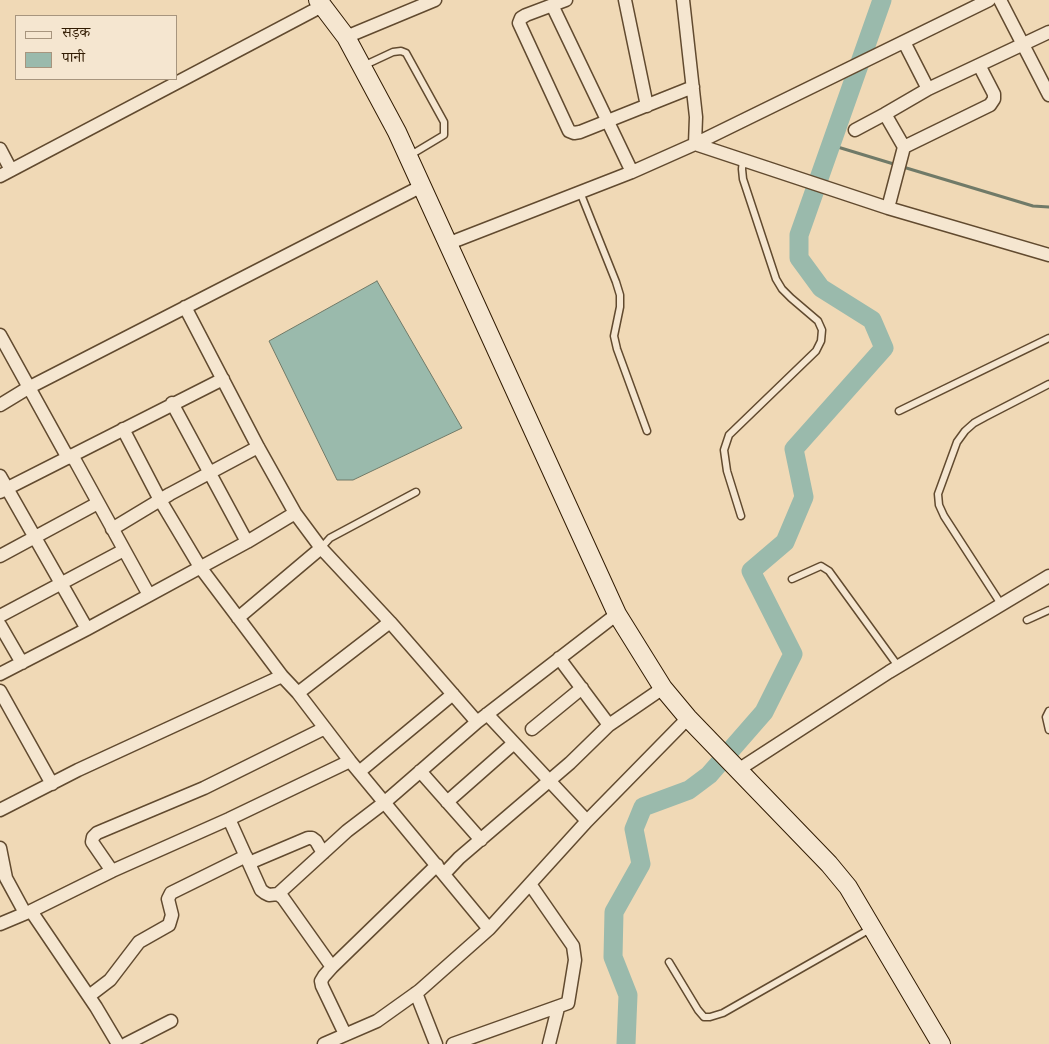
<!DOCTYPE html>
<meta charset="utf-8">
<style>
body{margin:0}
#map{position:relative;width:1049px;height:1044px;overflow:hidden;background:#f0d9b6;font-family:"IM FELL French Canon","Noto Serif Devanagari",serif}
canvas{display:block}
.legend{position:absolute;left:15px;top:15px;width:162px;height:65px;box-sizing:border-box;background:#f5e6d0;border:1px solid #a7957e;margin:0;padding:6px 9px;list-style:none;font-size:15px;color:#311b02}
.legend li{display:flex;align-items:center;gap:10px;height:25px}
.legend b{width:25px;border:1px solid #a7957e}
</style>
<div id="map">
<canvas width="1049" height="1044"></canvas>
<ul class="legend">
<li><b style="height:6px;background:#f5e6d0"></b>सड़क</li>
<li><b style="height:14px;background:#9abaac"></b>पानी</li>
</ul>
</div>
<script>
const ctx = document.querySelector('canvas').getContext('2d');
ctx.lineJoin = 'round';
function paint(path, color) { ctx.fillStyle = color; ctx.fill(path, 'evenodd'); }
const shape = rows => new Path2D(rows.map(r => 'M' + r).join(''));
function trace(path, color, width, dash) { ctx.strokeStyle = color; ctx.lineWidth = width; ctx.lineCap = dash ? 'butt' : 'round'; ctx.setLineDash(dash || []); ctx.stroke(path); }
const water = shape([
 [377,281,462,428,353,480,337,480,269,341,377,281]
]);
paint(water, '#9abaac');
trace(water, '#707a68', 1);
trace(shape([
 [831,145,897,165],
 [903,167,1033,206,1049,207]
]), '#707a68', 3);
trace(shape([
 [626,1044,628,995,613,957,614,912,641,864,634,829,643,807,689,790,709,775,764,712,793,654,751,571,785,542,804,497,794,449,884,348,872,320,821,288,799,258,799,235,882,0]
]), '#9abaac', 19);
const service = shape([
 [363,66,393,52,401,51,406,53,444,122,444,135,409,156],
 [580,192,616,282,620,295,620,307,614,336,617,349,647,431],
 [899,411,1049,338],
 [741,516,727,471,724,450,729,435,816,351,821,341,822,330,818,321,791,298,782,289,776,279,743,179,742,169,743,160],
 [321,548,330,538,416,492],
 [792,579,821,566,829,571,898,666],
 [1001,604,944,516,939,505,938,494,957,442,965,431,974,423,985,417,1049,384],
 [1027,620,1049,610],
 [1049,711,1046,717,1049,730],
 [669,962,698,1010,704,1017,710,1017,723,1013,872,928]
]);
const minor = shape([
 [566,0,526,15,521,18,519,23,569,131,574,133,580,132,693,87],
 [625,0,647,106],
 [683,0,696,117,695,144,888,208,1049,255],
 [1000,0,1049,95],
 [552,5,632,172],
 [346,37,435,0],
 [904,42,928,89,979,65,994,94,994,99,990,105,904,147,885,114,928,89],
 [979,65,1049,32],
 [855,130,885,114],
 [0,149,11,170],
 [0,176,322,6],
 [888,208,904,147],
 [447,244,632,172,695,144,989,0],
 [185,307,258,447,295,513,321,548,390,622,477,722],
 [0,335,68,458],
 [172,403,247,542],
 [0,405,28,388,422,186],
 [123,429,160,500,200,567,282,676,298,693,350,761,489,929],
 [72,455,149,595],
 [0,476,87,629],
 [0,492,223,379],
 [112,529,170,494,258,447],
 [0,556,98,503],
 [0,616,124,550],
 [238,618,321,548],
 [0,625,22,663],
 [559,658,609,725],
 [0,674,87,629,247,542,295,513],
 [0,691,52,784],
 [298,693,390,622],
 [487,714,587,821],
 [532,729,582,688],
 [738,770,889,672,1049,576],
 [420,771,481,840],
 [359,772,453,694],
 [447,802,514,743],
 [0,810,78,770,282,676],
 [229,819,261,890,265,893,269,895,278,894,283,898,332,967,437,865],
 [0,848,6,878,25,913],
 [249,863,308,838,312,838,316,841,323,853],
 [112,871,92,842,93,837,97,833,204,788,325,728],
 [444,874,459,858,570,763,609,725,663,688],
 [278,894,347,831,385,802,477,722,617,614],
 [31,911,96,1007,118,1044],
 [0,924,31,911,112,871,229,819,350,761],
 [332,967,324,976,321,981,322,986,345,1034],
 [416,993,436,1044],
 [89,996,110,980,139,942,169,925,172,915,168,899,171,893,246,856],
 [126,1044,171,1021],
 [324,1044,377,1021,419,991,489,929,587,821,688,718],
 [453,1044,568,1003,575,960,573,946,530,884],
 [549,1044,558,1008]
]);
const secondary = shape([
 [318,0,346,37,397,132,617,614,663,688,688,718,829,864,848,887,941,1044]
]);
trace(service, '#614a2f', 9);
trace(minor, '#614a2f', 15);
trace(secondary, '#311b02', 20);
trace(service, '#f5e6d0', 6);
trace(minor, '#f5e6d0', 12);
trace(secondary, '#f5e6d0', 18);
</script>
